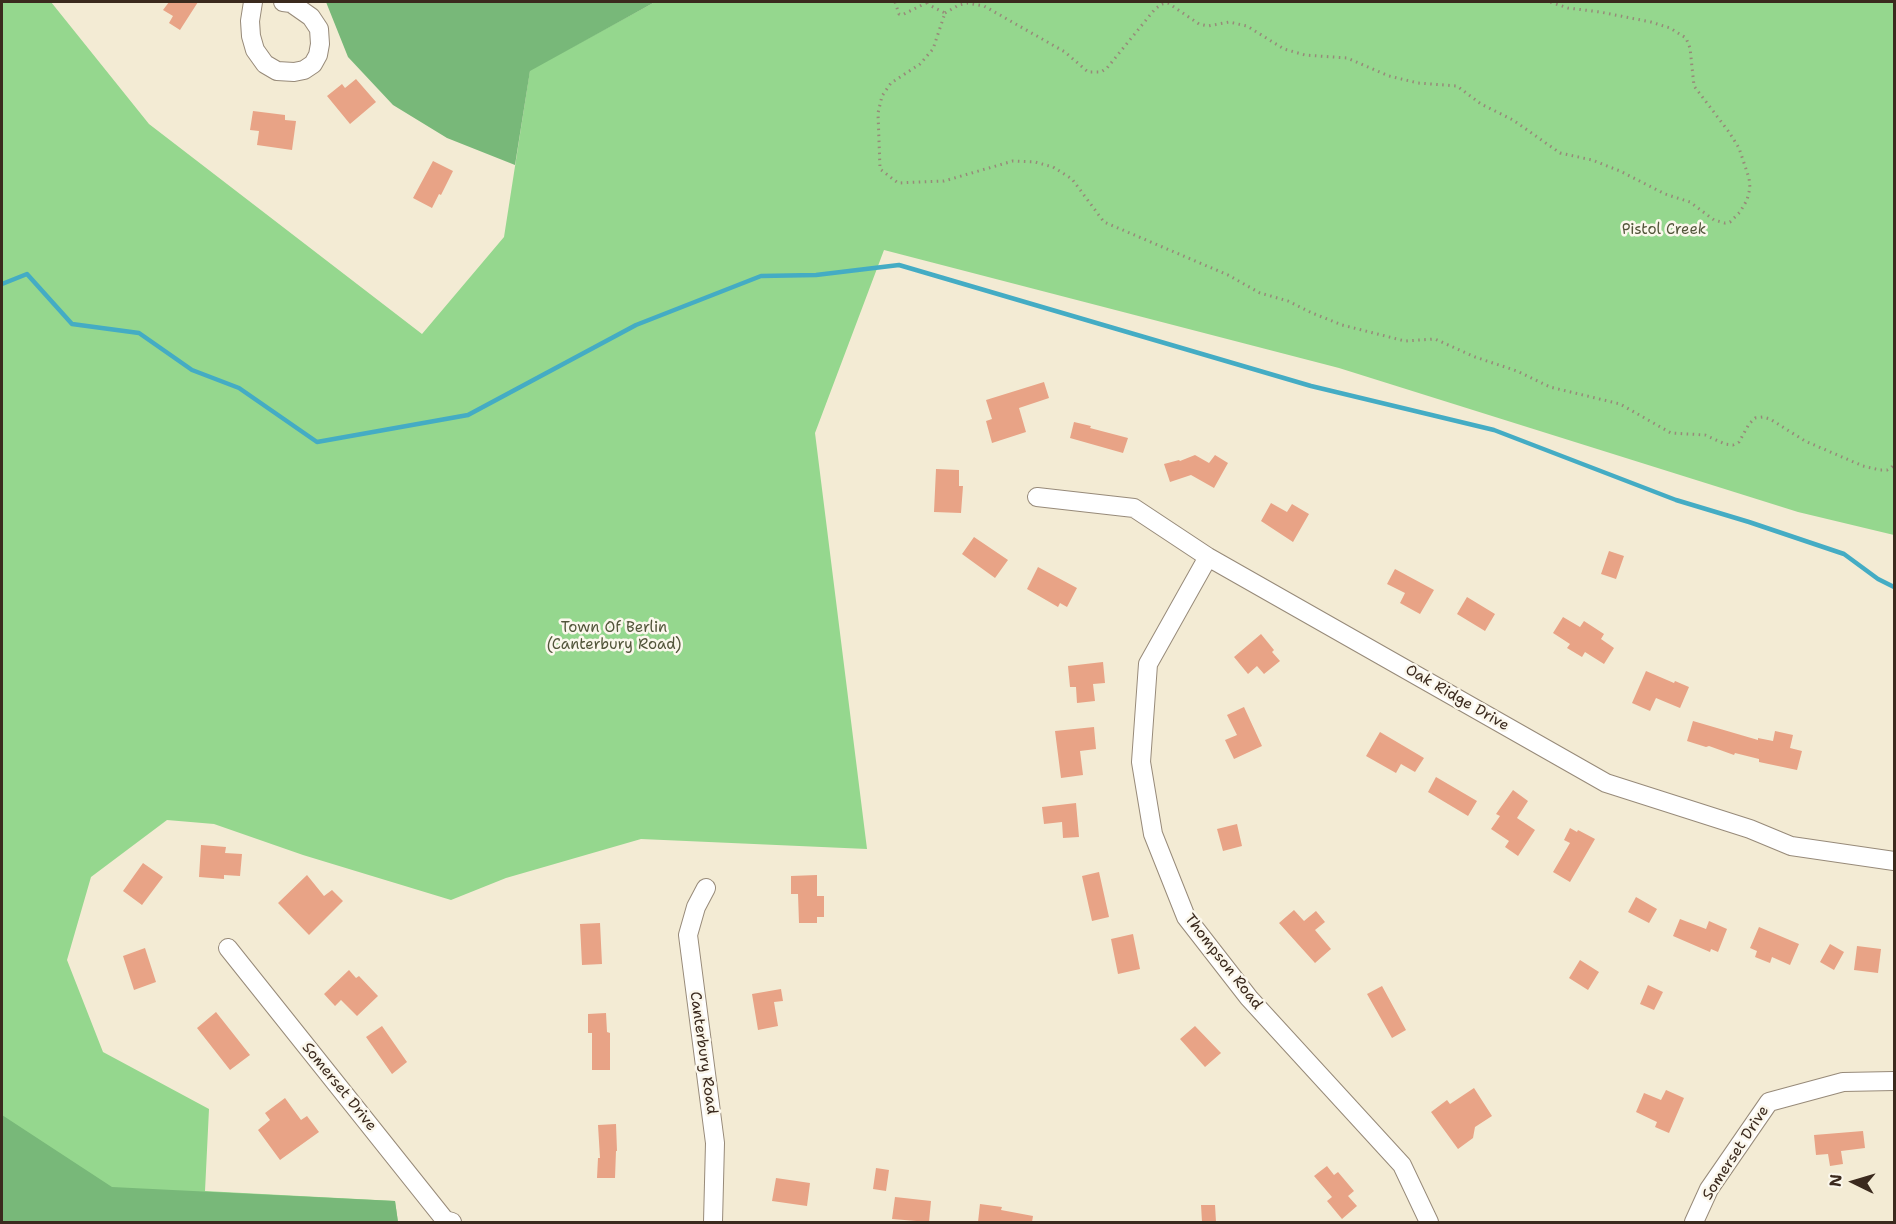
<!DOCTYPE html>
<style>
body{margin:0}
#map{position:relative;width:1896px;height:1224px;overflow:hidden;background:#f3ebd4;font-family:"Shantell Sans",sans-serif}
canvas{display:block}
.frame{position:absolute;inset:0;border:3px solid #3b2a1e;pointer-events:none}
.north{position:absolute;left:1824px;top:1152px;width:60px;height:60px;-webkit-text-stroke:4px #fbf7ec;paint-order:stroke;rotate:275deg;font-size:16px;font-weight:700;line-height:24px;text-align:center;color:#3b2a1e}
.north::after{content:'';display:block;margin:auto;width:21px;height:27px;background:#3b2a1e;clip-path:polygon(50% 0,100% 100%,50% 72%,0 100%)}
</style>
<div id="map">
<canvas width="1896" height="1224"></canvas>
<div class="frame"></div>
<div class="north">N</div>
</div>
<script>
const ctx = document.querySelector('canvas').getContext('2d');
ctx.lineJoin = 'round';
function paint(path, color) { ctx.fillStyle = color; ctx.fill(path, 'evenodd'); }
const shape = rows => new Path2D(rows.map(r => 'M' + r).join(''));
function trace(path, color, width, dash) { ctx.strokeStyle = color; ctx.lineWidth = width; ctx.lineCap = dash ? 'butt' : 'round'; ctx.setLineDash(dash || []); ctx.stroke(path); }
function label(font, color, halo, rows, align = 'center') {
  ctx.font = font + ' "Shantell Sans",sans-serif'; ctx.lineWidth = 5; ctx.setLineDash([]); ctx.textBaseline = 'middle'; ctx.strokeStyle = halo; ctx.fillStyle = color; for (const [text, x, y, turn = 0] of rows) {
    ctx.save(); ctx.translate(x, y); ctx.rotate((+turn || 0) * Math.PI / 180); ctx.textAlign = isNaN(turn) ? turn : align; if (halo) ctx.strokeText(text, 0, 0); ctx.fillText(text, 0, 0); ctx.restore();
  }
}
paint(shape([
 [2,2,51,2,149,124,422,334,504,237,530,70,655,2,1894,2,1894,535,1798,512,1339,368,884,250,815,433,867,849,641,839,506,878,451,900,303,855,214,824,167,820,91,877,67,960,103,1052,209,1109,205,1191,395,1201,398,1222,2,1222]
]), '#95d78e');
paint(shape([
 [326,2,655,2,530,71,515,165,447,138,393,105,348,57],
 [2,1115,112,1187,395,1201,398,1222,2,1222]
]), '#78b879');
trace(shape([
 [2,284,27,274,72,324,139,333,192,370,239,388,317,442,468,415,636,325,761,276,816,275,899,265,1311,386,1494,430,1676,500,1749,522,1844,554,1878,579,1894,587]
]), '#44acc4', 4.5);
paint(shape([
 [169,2,198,2,180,30,169,23,173,16,163,10],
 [356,79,376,102,350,124,327,96,342,84,345,88],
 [253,111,285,115,285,120,296,121,292,150,257,145,259,131,250,130],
 [433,161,453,171,441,195,439,194,432,208,413,198],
 [1044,382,1049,398,1019,408,1026,432,992,443,986,421,992,419,986,400],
 [1074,422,1091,426,1090,428,1128,438,1123,453,1070,438],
 [1195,455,1209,463,1215,455,1228,463,1214,488,1191,475,1170,482,1164,464,1179,460,1180,461],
 [936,469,959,470,959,486,963,486,961,513,934,512],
 [1271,503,1287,512,1292,504,1309,514,1293,542,1261,521],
 [974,537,1008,560,995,578,962,554],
 [1609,551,1624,556,1616,579,1601,574],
 [1038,567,1077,588,1067,607,1060,603,1058,607,1027,589],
 [1395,569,1434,590,1420,614,1400,603,1405,593,1387,584],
 [1467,597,1495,614,1485,631,1457,614],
 [1563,617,1580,627,1584,621,1604,634,1601,639,1614,648,1604,664,1585,652,1582,657,1567,648,1570,644,1553,633],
 [1261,634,1274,650,1272,652,1280,661,1264,674,1257,666,1248,674,1234,657],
 [1103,662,1105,683,1093,684,1095,701,1077,703,1076,687,1070,687,1068,666],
 [1646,671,1674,683,1675,681,1689,687,1680,708,1656,698,1650,711,1632,703],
 [1244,707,1262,746,1234,759,1225,740,1237,735,1227,715],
 [1693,721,1758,740,1758,738,1773,741,1775,731,1793,735,1790,748,1802,751,1797,770,1759,762,1759,759,1735,753,1734,755,1709,746,1706,747,1687,741],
 [1094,727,1096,749,1080,751,1083,775,1061,778,1055,731],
 [1380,732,1424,758,1415,772,1401,764,1396,773,1366,756],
 [1436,777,1477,801,1468,816,1428,792],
 [1513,790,1528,801,1517,818,1535,830,1518,856,1505,847,1509,841,1491,829,1500,816,1496,814],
 [1076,803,1079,837,1063,838,1062,822,1044,824,1042,807],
 [1237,824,1242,846,1223,851,1217,829],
 [1570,828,1577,832,1578,830,1595,839,1570,882,1553,872,1570,843,1564,840],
 [201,845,226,847,225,853,242,854,240,876,224,875,224,879,199,877],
 [143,863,163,877,142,905,123,891],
 [1099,872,1109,917,1092,921,1082,876],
 [307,875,324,896,332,890,343,901,309,935,278,903],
 [817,875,817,896,824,896,824,917,817,917,817,923,799,923,798,894,791,894,791,876],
 [1636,897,1657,909,1649,923,1628,912],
 [1294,910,1304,921,1316,911,1325,922,1315,930,1331,949,1315,963,1279,923],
 [1680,919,1706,929,1709,921,1727,929,1718,952,1711,949,1710,952,1673,936],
 [600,923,602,964,582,965,580,924],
 [1759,927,1799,944,1790,965,1772,957,1770,963,1755,957,1757,951,1750,948],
 [1133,934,1140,969,1118,974,1111,939],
 [1830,944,1844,952,1834,970,1820,962],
 [1857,946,1881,949,1878,973,1854,970],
 [145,948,156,982,134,990,123,956],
 [1580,960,1599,972,1588,990,1569,978],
 [349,970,356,978,359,976,378,996,357,1016,341,1000,335,1006,324,994],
 [1648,985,1663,992,1654,1010,1640,1004],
 [1382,986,1406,1030,1392,1038,1367,994],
 [781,989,783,1001,774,1002,778,1026,758,1030,752,994],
 [216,1012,250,1055,230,1070,197,1028],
 [606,1013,607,1032,610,1033,610,1070,592,1070,592,1033,588,1033,588,1014],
 [382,1026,407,1062,392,1074,366,1037],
 [1195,1026,1221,1053,1205,1067,1180,1039],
 [1474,1088,1492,1116,1475,1127,1473,1138,1458,1149,1431,1112,1447,1100,1450,1104],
 [1666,1090,1684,1098,1669,1133,1655,1127,1657,1122,1636,1112,1644,1093,1661,1100],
 [285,1098,301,1120,307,1116,319,1132,280,1160,258,1130,270,1120,265,1113],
 [616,1124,617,1151,616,1151,615,1178,597,1178,598,1158,600,1158,598,1125],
 [1863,1131,1865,1148,1841,1151,1843,1164,1830,1166,1828,1154,1816,1155,1814,1135],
 [1327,1166,1334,1175,1338,1172,1354,1191,1348,1196,1357,1206,1342,1219,1327,1201,1332,1197,1314,1176],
 [876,1168,889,1170,886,1191,873,1189],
 [776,1178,810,1183,807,1206,772,1201],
 [895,1197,931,1201,929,1222,892,1219],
 [980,1204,1002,1207,1001,1210,1033,1216,1032,1222,978,1222],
 [1201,1205,1215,1205,1216,1222,1202,1222]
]), '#e8a386');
const minor = shape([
 [253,2,250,21,251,36,255,50,265,64,277,71,294,72,304,70,313,64,318,55,320,44,319,29,311,17,291,3,283,2],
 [1037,497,1134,508,1208,557,1606,783,1750,829,1791,846,1894,861],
 [1208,557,1148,664,1141,762,1153,834,1186,917,1249,998,1402,1165,1429,1222],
 [706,888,696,907,688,935,715,1143,713,1222],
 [228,948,445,1220,452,1222],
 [1694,1222,1709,1189,1769,1102,1843,1082,1894,1081]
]);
trace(minor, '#978a79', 20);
trace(shape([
 [895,2,899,14,902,15,928,2],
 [928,2,931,6,945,13,933,49,920,64,891,83,882,96,878,113,880,169,898,183,944,181,1013,161,1035,162,1053,167,1072,179,1104,222,1228,275,1260,293,1288,301,1312,313,1342,325,1405,341,1435,339,1475,357,1517,371,1550,387,1620,404,1671,433,1705,435,1725,444,1733,445,1739,442,1749,424,1755,418,1763,417,1770,419,1805,441,1863,466,1880,470,1887,470,1892,467,1894,461],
 [945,13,959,5,967,3,984,6,1065,52,1088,72,1101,72,1107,68,1155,9,1162,4,1168,3,1199,24,1208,26,1229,22,1247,26,1284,49,1305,55,1347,58,1389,76,1418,83,1457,86,1481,104,1513,120,1560,153,1592,160,1620,171,1665,194,1690,202,1714,220,1725,223,1730,222,1740,212,1747,200,1750,188,1749,178,1739,148,1729,132,1694,86,1690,48,1686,38,1670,28,1651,22,1600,12,1568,8,1550,2]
]), '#978a79', 3, [1.5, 4.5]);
trace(minor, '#fff', 18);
label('15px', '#52553a', '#fbf7ec', [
 ["Pistol Creek",1664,230],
 ["Town Of Berlin",614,628],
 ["(Canterbury Road)",614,645]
]);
label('15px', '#3b2a1e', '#fbf7ec', [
 ["Oak Ridge Drive",1457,698,30],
 ["Thompson Road",1223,962,52],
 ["Canterbury Road",703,1053,82],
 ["Somerset Drive",339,1087,51],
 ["Somerset Drive",1736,1153,-57]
]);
</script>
